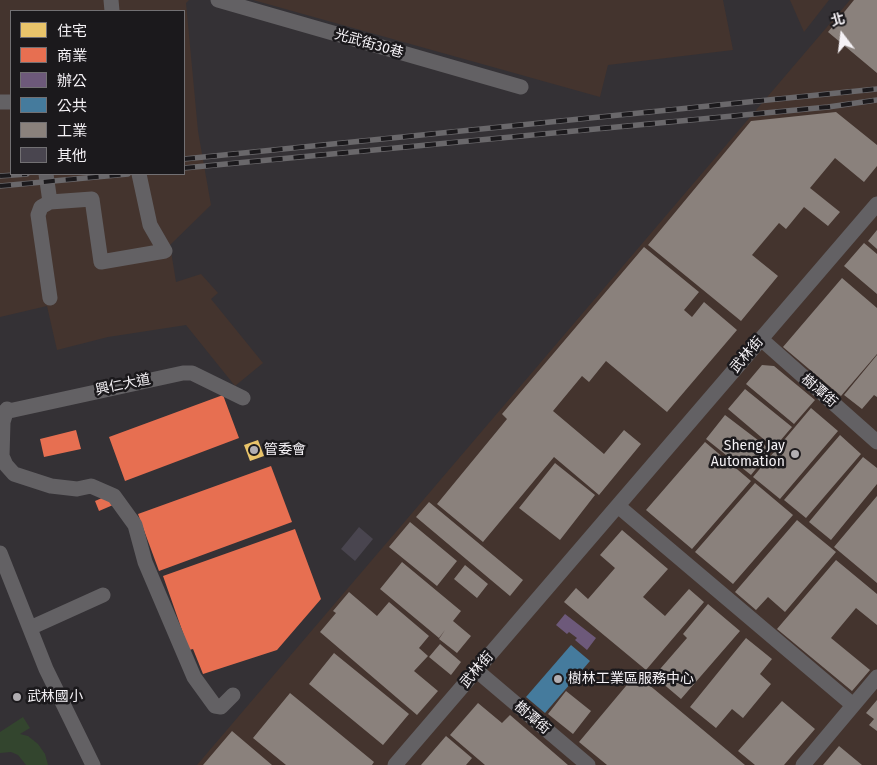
<!DOCTYPE html>
<meta charset="utf-8">
<style>
body{margin:0}
#map{position:relative;width:877px;height:765px;overflow:hidden;background:#343135;font-family:"Fira Sans","Noto Sans TC",sans-serif}
canvas{display:block}
.legend{position:absolute;left:10px;top:10px;width:175px;height:165px;box-sizing:border-box;background:#1b191c;border:1px solid #727073;margin:0;padding:6px 9px;list-style:none;font-size:15px;color:#f5f2f6}
.legend li{display:flex;align-items:center;gap:10px;height:25px}
.legend b{width:25px;border:1px solid #727073}
.north{position:absolute;left:817px;top:10px;width:50px;height:50px;-webkit-text-stroke:4px #1b191c;paint-order:stroke;rotate:345deg;font-size:14px;font-weight:700;line-height:20px;text-align:center;color:#f5f2f6}
.north::after{content:'';display:block;margin:auto;width:18px;height:22px;background:#f5f2f6;clip-path:polygon(50% 0,100% 100%,50% 72%,0 100%)}
</style>
<div id="map">
<canvas width="877" height="765"></canvas>
<ul class="legend">
<li><b style="height:14px;background:#e9c46a"></b>住宅</li>
<li><b style="height:14px;background:#e76f51"></b>商業</li>
<li><b style="height:14px;background:#6d597a"></b>辦公</li>
<li><b style="height:14px;background:#457b9d"></b>公共</li>
<li><b style="height:14px;background:#8a817c"></b>工業</li>
<li><b style="height:14px;background:#49454f"></b>其他</li>
</ul>
<div class="north">北</div>
</div>
<script>
const ctx = document.querySelector('canvas').getContext('2d');
ctx.lineJoin = 'round';
function paint(path, color) { ctx.fillStyle = color; ctx.fill(path, 'evenodd'); }
const shape = rows => new Path2D(rows.map(r => 'M' + r).join(''));
function trace(path, color, width, dash) { ctx.strokeStyle = color; ctx.lineWidth = width; ctx.lineCap = dash ? 'butt' : 'round'; ctx.setLineDash(dash || []); ctx.stroke(path); }
function label(font, color, halo, rows, align = 'center') {
  ctx.font = font + ' "Fira Sans","Noto Sans TC",sans-serif'; ctx.lineWidth = 5; ctx.setLineDash([]); ctx.textBaseline = 'middle'; ctx.strokeStyle = halo; ctx.fillStyle = color; for (const [text, x, y, turn = 0] of rows) {
    ctx.save(); ctx.translate(x, y); ctx.rotate((+turn || 0) * Math.PI / 180); ctx.textAlign = isNaN(turn) ? turn : align; if (halo) ctx.strokeText(text, 0, 0); ctx.fillText(text, 0, 0); ctx.restore();
  }
}
paint(shape([
 [0,0,189,0,186,3,198,131,211,205,170,245,176,282,201,274,218,293,211,299,263,363,235,386,186,325,108,337,57,350,47,306,0,317],
 [11,11,184,11,184,174,11,174],
 [253,0,723,0,733,50,608,65,600,97],
 [790,0,829,0,804,32],
 [850,0,877,0,877,765,197,765]
]), '#44342e');
paint(shape([
 [23,717,30,728,20,734,28,736,38,744,45,754,48,765,26,765,18,755,11,752,0,753,0,732]
]), '#33452e');
paint(shape([
 [258,440,264,456,250,461,244,445]
]), '#e9c46a');
paint(shape([
 [223,395,239,438,125,481,109,437],
 [76,430,81,449,44,457,40,439],
 [271,466,292,522,159,571,138,514],
 [109,495,113,505,99,511,95,501],
 [295,529,321,599,277,650,203,674,193,649,189,650,163,576]
]), '#e76f51');
paint(shape([
 [565,614,596,638,587,650,575,640,577,638,569,632,567,634,556,625]
]), '#6d597a');
paint(shape([
 [571,645,590,661,545,713,526,697]
]), '#457b9d');
paint(shape([
 [854,0,877,0,877,73,828,32],
 [836,112,877,145,877,166,864,182,835,158,810,188,840,212,828,226,804,207,786,229,779,223,752,255,778,276,741,321,648,245,751,121],
 [877,230,877,249,868,241],
 [864,243,877,254,877,294,844,266],
 [644,247,699,292,684,310,692,317,704,302,737,330,667,412,606,361,589,382,582,376,553,411,604,454,624,430,641,444,599,495,554,457,483,542,437,504,507,419,502,414],
 [842,278,877,308,877,354,841,396,783,347],
 [877,355,877,397,874,395,862,409,844,395],
 [762,365,774,366,815,400,794,424,746,384],
 [745,389,792,427,774,448,728,409],
 [811,408,838,431,780,499,753,477],
 [725,415,771,450,751,475,706,439],
 [840,435,861,454,806,518,784,500],
 [705,442,751,481,692,549,646,510],
 [863,457,877,468,877,484,831,540,809,522],
 [555,463,595,495,560,540,519,508],
 [755,483,793,515,733,584,695,552],
 [877,496,877,583,834,547],
 [429,502,523,580,510,596,416,517],
 [797,520,836,552,785,612,768,597,756,610,735,592],
 [410,522,457,561,437,586,389,547],
 [622,530,668,569,643,597,665,616,689,589,704,602,646,670,564,602,576,588,588,599,615,568,600,555],
 [836,560,877,594,877,625,856,608,831,638,870,670,852,691,777,629],
 [402,562,461,611,453,621,471,636,457,653,439,639,445,630,439,638,380,589],
 [465,565,488,584,477,598,454,579],
 [349,592,377,616,389,602,429,636,419,648,428,656,414,671,438,691,417,715,320,632,336,613,333,611],
 [708,604,740,631,681,699,654,676,687,638,683,634],
 [746,638,772,659,760,674,771,684,743,718,732,709,716,728,690,707],
 [440,644,461,662,451,675,429,657],
 [334,653,409,714,383,745,309,684],
 [636,674,745,765,607,765,579,742],
 [566,691,591,711,573,734,548,714],
 [290,693,374,762,372,765,286,765,253,738],
 [877,700,877,731,869,725,874,719,866,713],
 [782,701,815,729,784,765,755,765,738,751],
 [478,703,502,723,510,715,568,765,485,765,450,735],
 [232,731,272,765,203,765],
 [446,736,472,758,466,765,421,765],
 [839,746,862,765,823,765]
]), '#8a817c');
paint(shape([
 [359,527,373,539,355,561,341,549]
]), '#49454f');
trace(shape([
 [111,0,112,11],
 [218,0,521,87],
 [0,102,11,102],
 [46,174,50,202],
 [50,298,38,215,41,207,50,202,92,199,101,262,165,251,150,225,139,174],
 [761,339,877,442],
 [7,409,3,422,2,456,6,465,14,474,51,486,77,489,91,486,114,496,135,525,145,562,194,677,215,706,221,707,233,695],
 [0,413,183,373,192,373,243,398],
 [618,506,853,705],
 [0,553,46,669,93,765],
 [30,628,103,595],
 [476,670,588,765],
 [395,765,877,204],
 [803,765,877,677]
]), '#636164', 15);
const rail = shape([
 [184,159,877,89],
 [184,168,828,107,877,100],
 [0,176,27,174],
 [0,186,128,174]
]);
trace(rail, '#6a686b', 5.5);
trace(rail, '#1b191c', 4, [11]);
for (const [x, y, r, color] of [
 [254,450,5,"#b1aeb2"],
 [795,454,5,"#b1aeb2"],
 [558,679,5,"#b1aeb2"],
 [17,697,5,"#b1aeb2"]
]) { const dot = new Path2D(); dot.arc(x, y, r, 0, 2 * Math.PI); ctx.fillStyle = color; ctx.fill(dot); trace(dot, '#1b191c', 2); }
label('14px', '#f5f2f6', '#1b191c', [
 ["光武街30巷",369,44,16],
 ["武林街",747,355,-49],
 ["興仁大道",123,385,-12],
 ["樹潭街",819,391,41],
 ["武林街",477,670,-49],
 ["樹潭街",532,718,40]
]);
label('14px', '#f5f2f6', '#1b191c', [
 ["Sheng Jay",785,446,"right"],
 ["Automation",785,462,"right"],
 ["管委會",264,450],
 ["樹林工業區服務中心",568,679],
 ["武林國小",27,697]
], 'left');
</script>
